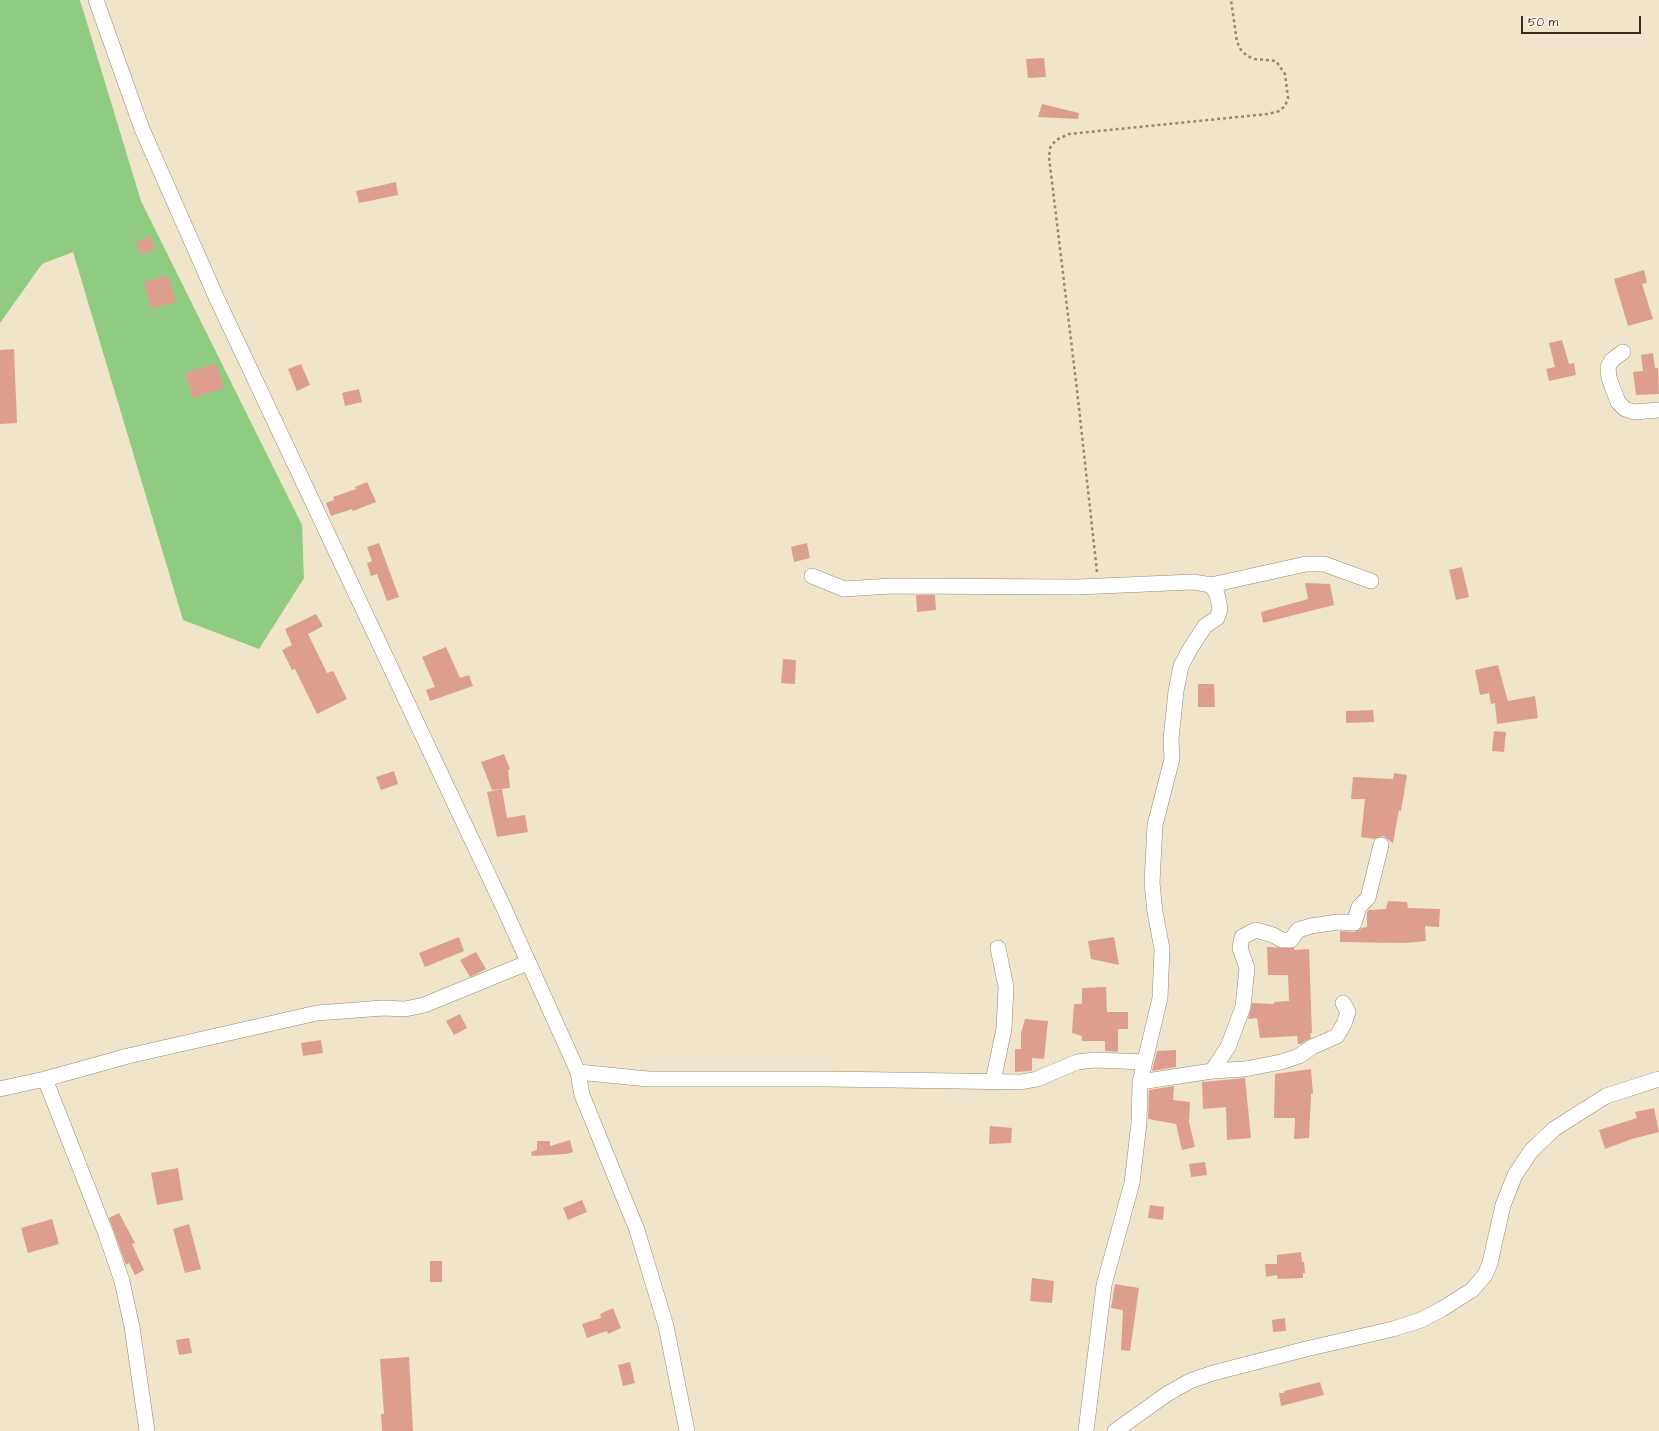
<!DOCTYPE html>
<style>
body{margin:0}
#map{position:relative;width:1659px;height:1431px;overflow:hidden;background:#f0e5ca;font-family:"Architects Daughter",sans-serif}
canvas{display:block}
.scale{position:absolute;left:1521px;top:16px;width:120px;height:18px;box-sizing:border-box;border:2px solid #3b2a1e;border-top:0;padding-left:5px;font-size:12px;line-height:14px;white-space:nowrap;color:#3b2a1e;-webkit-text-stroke:3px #f7f3e8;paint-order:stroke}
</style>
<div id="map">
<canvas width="1659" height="1431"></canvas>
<div class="scale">50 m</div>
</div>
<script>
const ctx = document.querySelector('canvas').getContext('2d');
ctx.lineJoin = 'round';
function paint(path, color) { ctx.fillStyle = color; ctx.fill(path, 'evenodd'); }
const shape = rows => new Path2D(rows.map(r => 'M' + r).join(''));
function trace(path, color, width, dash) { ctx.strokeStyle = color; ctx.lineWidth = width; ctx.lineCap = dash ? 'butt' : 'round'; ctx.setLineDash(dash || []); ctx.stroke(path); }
paint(shape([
 [0,0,80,0,141,201,302,525,304,578,259,649,183,620,73,252,42,264,0,323]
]), '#8fcc81');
paint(shape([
 [1044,58,1046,77,1028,78,1026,59],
 [1042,104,1079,113,1078,119,1038,117],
 [396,182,398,195,359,203,356,191],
 [150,236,155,249,141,255,136,242],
 [1644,270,1647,283,1642,284,1653,319,1628,326,1614,279],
 [168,275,176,302,151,309,144,282],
 [1562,340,1569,364,1574,363,1576,375,1549,381,1546,369,1555,367,1549,343],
 [14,349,17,423,0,424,0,350],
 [1653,353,1655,368,1658,368,1659,394,1636,395,1633,372,1643,371,1641,355],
 [216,363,224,388,193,398,185,373],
 [301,364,310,385,297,391,288,369],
 [359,389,362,402,345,406,342,393],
 [367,482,376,502,353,511,352,509,331,516,326,503,334,500,333,497,356,489,355,487],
 [379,543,399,597,387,601,377,574,371,576,367,563,372,561,367,547],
 [807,543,810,558,794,562,791,547],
 [1462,567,1469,597,1456,600,1449,570],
 [1305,583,1330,584,1334,605,1263,623,1261,612,1308,599],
 [916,595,935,595,936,610,917,612],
 [316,614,323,626,308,634,327,673,333,671,347,699,317,714,295,669,292,670,282,650,292,645,285,629],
 [446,647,460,678,469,675,473,686,430,701,426,690,435,687,422,657],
 [783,659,796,660,795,684,781,683],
 [1498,665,1508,701,1535,696,1538,718,1497,724,1495,703,1491,704,1489,693,1480,695,1475,670],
 [1198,684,1214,684,1215,707,1198,707],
 [1373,710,1374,722,1346,723,1346,711],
 [1494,731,1506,732,1504,752,1492,751],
 [504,754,510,769,508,770,510,788,492,790,481,762],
 [394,771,398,784,381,790,376,777],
 [1394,773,1407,775,1401,811,1399,810,1393,843,1383,836,1374,839,1361,837,1365,799,1351,799,1353,777,1393,779],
 [502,789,507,818,525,815,528,832,497,837,487,792],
 [1388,901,1407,902,1408,908,1440,909,1439,927,1425,926,1426,941,1405,943,1340,942,1340,931,1354,932,1362,928,1367,927,1367,912,1369,910,1386,909],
 [459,937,464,951,425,967,419,953],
 [1114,937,1119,965,1091,959,1088,941],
 [1267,947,1294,948,1294,950,1309,949,1312,1033,1310,1033,1311,1038,1301,1044,1298,1044,1297,1036,1260,1038,1257,1018,1248,1019,1252,1003,1274,1004,1274,1002,1289,1001,1288,975,1268,975],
 [476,952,486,969,470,977,460,960],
 [1106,987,1107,1012,1128,1012,1128,1029,1118,1029,1118,1052,1105,1051,1105,1041,1082,1041,1082,1036,1072,1033,1074,1004,1082,1004,1082,988],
 [460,1014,467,1028,454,1035,446,1021],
 [1025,1019,1048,1021,1044,1059,1032,1058,1032,1071,1015,1072,1015,1049,1021,1049,1021,1033],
 [321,1040,323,1053,303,1056,301,1043],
 [1176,1050,1176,1067,1152,1071,1157,1051],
 [1311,1069,1313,1094,1311,1094,1309,1138,1294,1139,1295,1118,1274,1118,1275,1074],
 [1245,1078,1251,1138,1227,1140,1226,1107,1203,1109,1202,1082],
 [1174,1086,1173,1100,1190,1102,1189,1122,1195,1147,1182,1150,1176,1124,1148,1119,1149,1090],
 [1654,1108,1659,1132,1632,1139,1605,1149,1599,1130,1637,1118,1635,1112],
 [990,1126,1012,1128,1011,1143,989,1144],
 [570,1140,573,1152,566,1154,532,1156,531,1152,537,1150,537,1141,550,1141,550,1146],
 [1205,1162,1207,1175,1191,1177,1189,1164],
 [178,1168,183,1200,157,1205,151,1173],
 [582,1200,587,1212,568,1220,563,1208],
 [1150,1205,1164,1207,1163,1220,1148,1218],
 [119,1213,135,1243,132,1244,144,1270,135,1275,129,1263,126,1265,109,1218],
 [52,1219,59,1244,28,1253,21,1228],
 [189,1224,201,1269,185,1273,173,1229],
 [1301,1252,1302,1262,1304,1262,1305,1273,1303,1273,1303,1278,1278,1279,1277,1275,1266,1277,1265,1264,1277,1264,1277,1255],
 [430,1261,442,1261,442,1282,430,1282],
 [1032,1278,1054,1281,1052,1303,1030,1301],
 [1115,1284,1139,1288,1130,1351,1121,1350,1123,1310,1111,1308],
 [613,1308,621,1328,608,1334,607,1331,587,1338,582,1324,601,1318,600,1314],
 [1285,1318,1286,1331,1273,1332,1272,1320],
 [189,1338,192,1353,179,1355,176,1340],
 [409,1357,413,1431,382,1431,381,1414,384,1414,380,1359],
 [630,1362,635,1383,623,1386,618,1365],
 [1320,1382,1324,1395,1281,1406,1279,1393,1284,1393,1284,1391]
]), '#dd9e8f');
const minor = shape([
 [96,0,142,129,217,299,503,906,578,1072,582,1095,637,1230,666,1326,687,1431],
 [1623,352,1612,360,1608,367,1609,378,1618,402,1625,409,1634,412,1659,410],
 [812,576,844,589,891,586,1078,587,1193,582,1211,585,1217,594,1220,609,1217,618,1205,626,1190,649,1181,666,1176,691,1171,739,1172,759,1155,825,1152,883,1155,912,1162,949,1160,998,1140,1082,1139,1123,1132,1183,1104,1285,1086,1431],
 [1211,585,1306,564,1324,564,1371,581],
 [1212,1071,1228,1047,1243,1007,1247,968,1240,948,1242,937,1256,930,1273,935,1282,940,1291,940,1298,930,1311,926,1338,922,1354,923,1359,907,1368,898,1381,845],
 [578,1072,648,1079,828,1079,1021,1082,1037,1079,1077,1062,1095,1060,1144,1062],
 [45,1079,106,1234,122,1281,132,1327,147,1431],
 [993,1081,1004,1029,1006,987,998,948],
 [1140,1082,1212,1071,1245,1069,1281,1062,1299,1056,1312,1047,1337,1036,1344,1024,1348,1012,1343,1003],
 [0,1089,45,1079,128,1056,317,1013,383,1008,405,1009,424,1005,527,963],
 [1115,1431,1167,1394,1190,1381,1213,1373,1306,1349,1393,1329,1421,1320,1442,1309,1472,1290,1485,1275,1490,1263,1503,1205,1515,1175,1531,1151,1554,1129,1606,1096,1659,1079]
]);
trace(minor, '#968874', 16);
trace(shape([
 [1097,572,1077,390,1049,157,1050,148,1056,140,1069,134,1268,114,1279,111,1285,106,1288,98,1285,74,1276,61,1255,59,1247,56,1241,50,1237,42,1231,0]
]), '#968874', 2.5, [3, 3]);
trace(minor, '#fff', 15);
</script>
